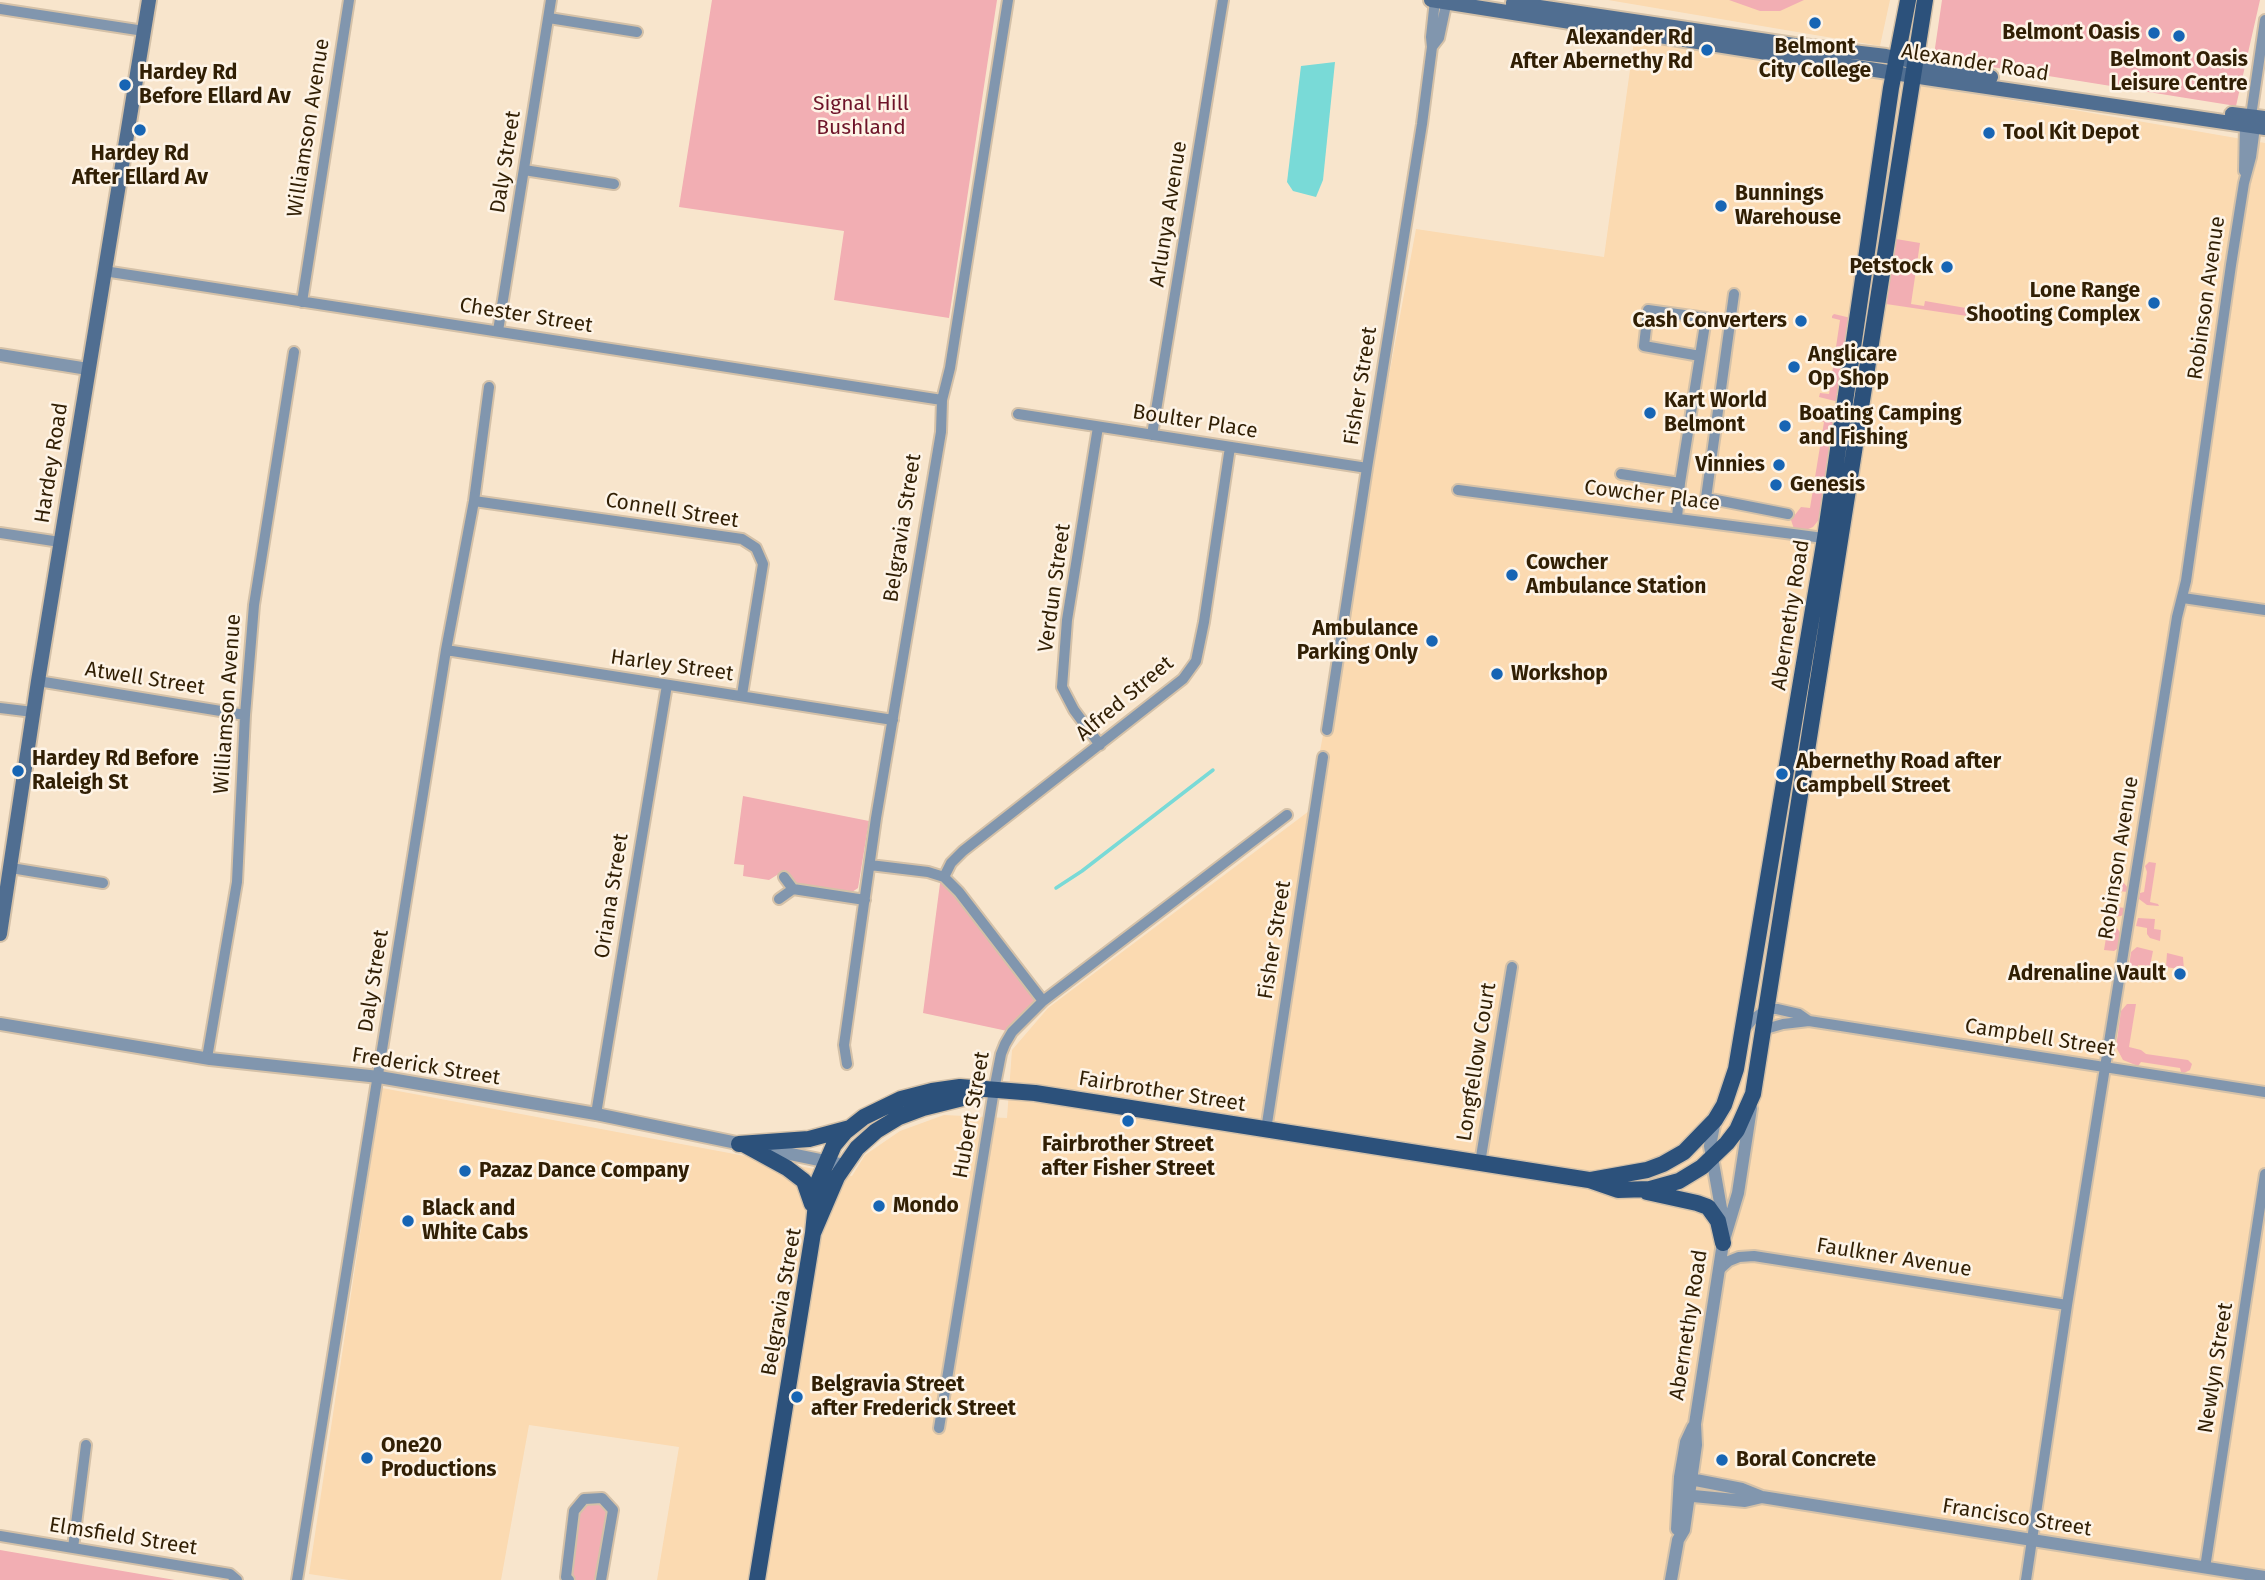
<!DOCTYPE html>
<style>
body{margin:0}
canvas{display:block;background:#f8e5cc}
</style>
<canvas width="2265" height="1580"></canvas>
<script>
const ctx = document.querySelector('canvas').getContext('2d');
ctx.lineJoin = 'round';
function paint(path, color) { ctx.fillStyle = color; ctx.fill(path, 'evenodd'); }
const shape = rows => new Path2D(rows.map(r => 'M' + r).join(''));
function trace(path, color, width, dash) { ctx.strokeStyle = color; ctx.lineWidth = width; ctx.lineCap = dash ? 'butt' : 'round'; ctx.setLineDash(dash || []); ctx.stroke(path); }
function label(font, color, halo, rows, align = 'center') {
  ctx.font = font + ' "Fira Sans",sans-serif'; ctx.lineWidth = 5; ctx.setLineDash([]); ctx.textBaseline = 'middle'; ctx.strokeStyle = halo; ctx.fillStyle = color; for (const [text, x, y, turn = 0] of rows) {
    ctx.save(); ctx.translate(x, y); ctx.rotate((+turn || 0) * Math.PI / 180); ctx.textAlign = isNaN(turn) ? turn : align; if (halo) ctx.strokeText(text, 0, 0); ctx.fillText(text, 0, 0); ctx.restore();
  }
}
paint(shape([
 [1608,0,1890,0,1880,46],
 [1634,41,2080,111,2265,143,2265,1580,657,1580,679,1447,529,1425,501,1580,349,1580,309,1574,382,1088,852,1176,865,1155,900,1131,944,1115,1007,1118,1012,1050,1048,1008,1309,811,1416,229,1604,257],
 [1733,319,1705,502,1699,501]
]), '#fbdab1');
paint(shape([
 [712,0,997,0,949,318,834,300,844,231,679,207],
 [1729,0,1804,0,1780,11,1760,11],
 [1942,0,2260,0,2236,106,1942,59,1936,55,1935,48],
 [1896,239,1920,243,1911,304,1924,306,1925,301,1995,313,1994,320,1886,304],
 [1834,314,1851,318,1839,398,1835,401,1819,397,1820,393,1829,394,1840,320,1832,318,1832,316],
 [1817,412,1834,415,1836,418,1821,517,1813,527,1806,530,1794,529,1791,520,1801,507,1810,508,1824,422,1816,420],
 [743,796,869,821,858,888,849,894,798,885,785,870,769,880,743,876,744,865,734,864],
 [2149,862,2156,863,2150,902,2158,904,2159,906,2147,905,2139,899,2140,893,2144,892,2147,872,2145,866],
 [941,876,1043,1001,1012,1032,923,1013],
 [2118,881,2123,882,2128,888,2128,892,2118,891,2116,907,2125,908,2125,913,2121,916,2113,917],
 [2138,918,2155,919,2154,929,2161,930,2160,941,2150,938,2147,934,2147,928,2136,926],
 [2108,926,2117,928,2121,934,2118,948,2114,951,2104,950],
 [2137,947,2153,951,2150,966,2138,965,2136,973,2131,971,2129,967,2131,952],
 [2167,953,2183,957,2184,970,2166,967],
 [2127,1004,2136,1004,2129,1047,2141,1050,2146,1054,2188,1060,2192,1064,2190,1070,2184,1073,2181,1072,2180,1068,2141,1062,2138,1066,2123,1060,2116,1047,2121,1011],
 [584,1499,601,1501,610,1510,601,1580,569,1580,574,1511],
 [0,1550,175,1580,0,1580]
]), '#f2aeb3');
paint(shape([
 [1335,62,1323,180,1316,197,1293,191,1287,182,1301,66]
]), '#79dad7');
trace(shape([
 [1056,888,1082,871,1213,770]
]), '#79dad7', 3.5);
const minor = shape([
 [0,9,144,31],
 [549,18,637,32],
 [1432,47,1439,38,1447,0],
 [524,170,614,184],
 [2244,171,2245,125,2248,121],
 [104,271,942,400],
 [1734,294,1706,498,1788,514],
 [302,302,349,0],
 [498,331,551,0],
 [1018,414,1367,468],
 [1098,427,1067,620,1062,687,1074,710,1100,745],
 [1152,435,1223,0],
 [1621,474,1680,483,1677,518],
 [1680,483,1706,318,1648,310,1644,346,1700,356],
 [1458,490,1831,539],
 [474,501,742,539,756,548,763,564,742,695],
 [0,533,60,542],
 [2183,598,2265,610],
 [446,650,893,720],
 [38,681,245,715],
 [0,708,33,712],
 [1327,730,1367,468,1422,124,1432,47,1431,37,1435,0],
 [870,865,928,872,944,877,959,892,1043,1001],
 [11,868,103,883],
 [784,877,793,889],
 [944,877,951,863,963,851,1183,679,1196,661,1204,622,1230,447],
 [779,899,793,889,865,900],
 [1743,1031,1753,1019,1767,1009,1777,1009,1799,1014,1809,1021],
 [1763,1033,1769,1028,1783,1024,1809,1021,2265,1092],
 [207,1058,237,882,245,715,254,605,294,352],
 [847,1064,844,1045,876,818,941,432,942,400,950,368,1008,0],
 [596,1114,667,685],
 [1266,1130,1323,757],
 [1480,1163,1512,967],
 [1719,1270,1729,1261,1739,1257,1754,1256,2067,1305],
 [939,1428,994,1090,1001,1054,1005,1044,1012,1032,1043,1001,1287,815],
 [0,1536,230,1574,237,1580],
 [73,1548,86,1445],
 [2205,1568,2265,1174],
 [297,1580,446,650,474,501,489,387],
 [569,1580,566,1577,574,1511,584,1499,602,1498,613,1510,601,1580],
 [2026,1580,2067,1305,2177,617,2186,581,2231,265,2244,183,2251,157,2255,127,2251,116,2265,20]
]);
const tertiary = shape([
 [0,355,88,369],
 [0,1024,210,1059,379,1077,596,1114,844,1165],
 [1715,1120,1710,1146,1724,1225],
 [1680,1477,1742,1489,1762,1497,2265,1577],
 [1683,1495,1745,1501,1762,1497],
 [1677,1529,1680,1477,1686,1442,1693,1427],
 [1671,1580,1678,1540,1684,1530,1689,1495,1696,1445,1695,1424,1723,1243,1738,1193,1751,1108]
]);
const secondary = shape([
 [1431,0,1926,78,2265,128],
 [1513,3,1794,45,1886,56,1991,77],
 [2232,114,2265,118],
 [0,934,38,681,149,0]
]);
const primary = shape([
 [739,1144,809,1139,850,1128],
 [745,1145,787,1168,804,1181,812,1204],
 [1591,1180,1647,1170,1663,1164,1684,1152,1715,1120,1724,1105,1736,1069,1825,538,1891,88,1908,0],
 [1647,1192,1697,1203,1708,1207,1718,1221,1723,1243],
 [813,1233,818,1182,834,1145,845,1132,864,1117,901,1099,932,1091,960,1087,1035,1093,1589,1180,1618,1190,1650,1189,1679,1181,1702,1167,1727,1143,1737,1130,1753,1094,1925,0],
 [757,1580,813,1233,837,1177,857,1148,876,1131,899,1117,923,1108,975,1095]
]);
trace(minor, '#d4c1a8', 14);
trace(tertiary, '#d4c1a8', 16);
trace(secondary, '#d4c1a8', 18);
trace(primary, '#d4c1a8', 19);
trace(minor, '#8196ae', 10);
trace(tertiary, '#8196ae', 12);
trace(secondary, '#506e91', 14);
trace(primary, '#2c517b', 16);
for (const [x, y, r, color] of [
 [1815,23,7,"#1765b4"],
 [2154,33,7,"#1765b4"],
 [2179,36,7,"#1765b4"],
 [1707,50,7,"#1765b4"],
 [125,85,7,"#1765b4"],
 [140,130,7,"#1765b4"],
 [1989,133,7,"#1765b4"],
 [1721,206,7,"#1765b4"],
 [1947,267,7,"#1765b4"],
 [2154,303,7,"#1765b4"],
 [1801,321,7,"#1765b4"],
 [1794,367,7,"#1765b4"],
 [1650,413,7,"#1765b4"],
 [1785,426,7,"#1765b4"],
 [1779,465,7,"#1765b4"],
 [1776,485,7,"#1765b4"],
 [1512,575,7,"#1765b4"],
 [1432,641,7,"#1765b4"],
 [1497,674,7,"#1765b4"],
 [18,771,7,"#1765b4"],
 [1782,774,7,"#1765b4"],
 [2180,974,7,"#1765b4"],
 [1128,1121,7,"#1765b4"],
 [465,1171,7,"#1765b4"],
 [879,1206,7,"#1765b4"],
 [408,1221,7,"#1765b4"],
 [797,1397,7,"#1765b4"],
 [367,1458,7,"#1765b4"],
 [1722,1460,7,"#1765b4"]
]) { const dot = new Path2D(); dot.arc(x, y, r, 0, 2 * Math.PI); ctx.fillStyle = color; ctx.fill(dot); trace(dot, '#fef4e7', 2.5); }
label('bold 21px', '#311f04', '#fef4e7', [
 ["Belmont Oasis",2140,33,"right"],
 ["Alexander Rd",1693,38,"right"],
 ["After Abernethy Rd",1693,62,"right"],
 ["Belmont",1815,47,"center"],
 ["City College",1815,71,"center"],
 ["Belmont Oasis",2179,60,"center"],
 ["Leisure Centre",2179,84,"center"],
 ["Hardey Rd",139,73],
 ["Before Ellard Av",139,97],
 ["Tool Kit Depot",2003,133],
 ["Hardey Rd",140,154,"center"],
 ["After Ellard Av",140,178,"center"],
 ["Bunnings",1735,194],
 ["Warehouse",1735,218],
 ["Petstock",1933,267,"right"],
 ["Lone Range",2140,291,"right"],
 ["Shooting Complex",2140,315,"right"],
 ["Cash Converters",1787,321,"right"],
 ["Anglicare",1808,355],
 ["Op Shop",1808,379],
 ["Kart World",1664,401],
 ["Belmont",1664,425],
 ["Boating Camping",1799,414],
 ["and Fishing",1799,438],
 ["Vinnies",1765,465,"right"],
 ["Genesis",1790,485],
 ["Cowcher",1526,563],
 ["Ambulance Station",1526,587],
 ["Ambulance",1418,629,"right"],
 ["Parking Only",1418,653,"right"],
 ["Workshop",1511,674],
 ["Hardey Rd Before",32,759],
 ["Raleigh St",32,783],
 ["Abernethy Road after",1796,762],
 ["Campbell Street",1796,786],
 ["Adrenaline Vault",2166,974,"right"],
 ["Fairbrother Street",1128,1145,"center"],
 ["after Fisher Street",1128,1169,"center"],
 ["Pazaz Dance Company",479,1171],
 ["Mondo",893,1206],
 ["Black and",422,1209],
 ["White Cabs",422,1233],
 ["Belgravia Street",811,1385],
 ["after Frederick Street",811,1409],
 ["One20",381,1446],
 ["Productions",381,1470],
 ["Boral Concrete",1736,1460]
], 'left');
label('21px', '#311f04', '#fef4e7', [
 ["Alexander Road",1975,63,9],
 ["Williamson Avenue",309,128,-81],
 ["Daly Street",506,162,-81],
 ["Arlunya Avenue",1169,214,-81],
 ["Robinson Avenue",2207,298,-82],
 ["Chester Street",526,316,9],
 ["Fisher Street",1361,386,-81],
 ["Boulter Place",1195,422,9],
 ["Hardey Road",52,463,-81],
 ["Cowcher Place",1652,496,7],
 ["Connell Street",672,511,9],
 ["Belgravia Street",903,528,-81],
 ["Verdun Street",1055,588,-82],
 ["Abernethy Road",1791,615,-81],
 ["Harley Street",672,666,8],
 ["Atwell Street",145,679,9],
 ["Alfred Street",1125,699,-40],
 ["Williamson Avenue",228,704,-86],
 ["Robinson Avenue",2119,858,-81],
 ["Oriana Street",612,896,-81],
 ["Fisher Street",1275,940,-81],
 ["Daly Street",374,981,-81],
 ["Campbell Street",2040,1038,9],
 ["Longfellow Court",1477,1062,-81],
 ["Frederick Street",426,1067,9],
 ["Fairbrother Street",1162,1092,9],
 ["Hubert Street",972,1115,-80],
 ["Faulkner Avenue",1894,1258,9],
 ["Belgravia Street",782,1302,-80],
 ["Abernethy Road",1689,1325,-81],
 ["Newlyn Street",2216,1368,-81],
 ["Francisco Street",2017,1518,9],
 ["Elmsfield Street",123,1537,9]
]);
label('21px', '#6e1429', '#fef4e7', [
 ["Signal Hill",861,104],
 ["Bushland",861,128]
]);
</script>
